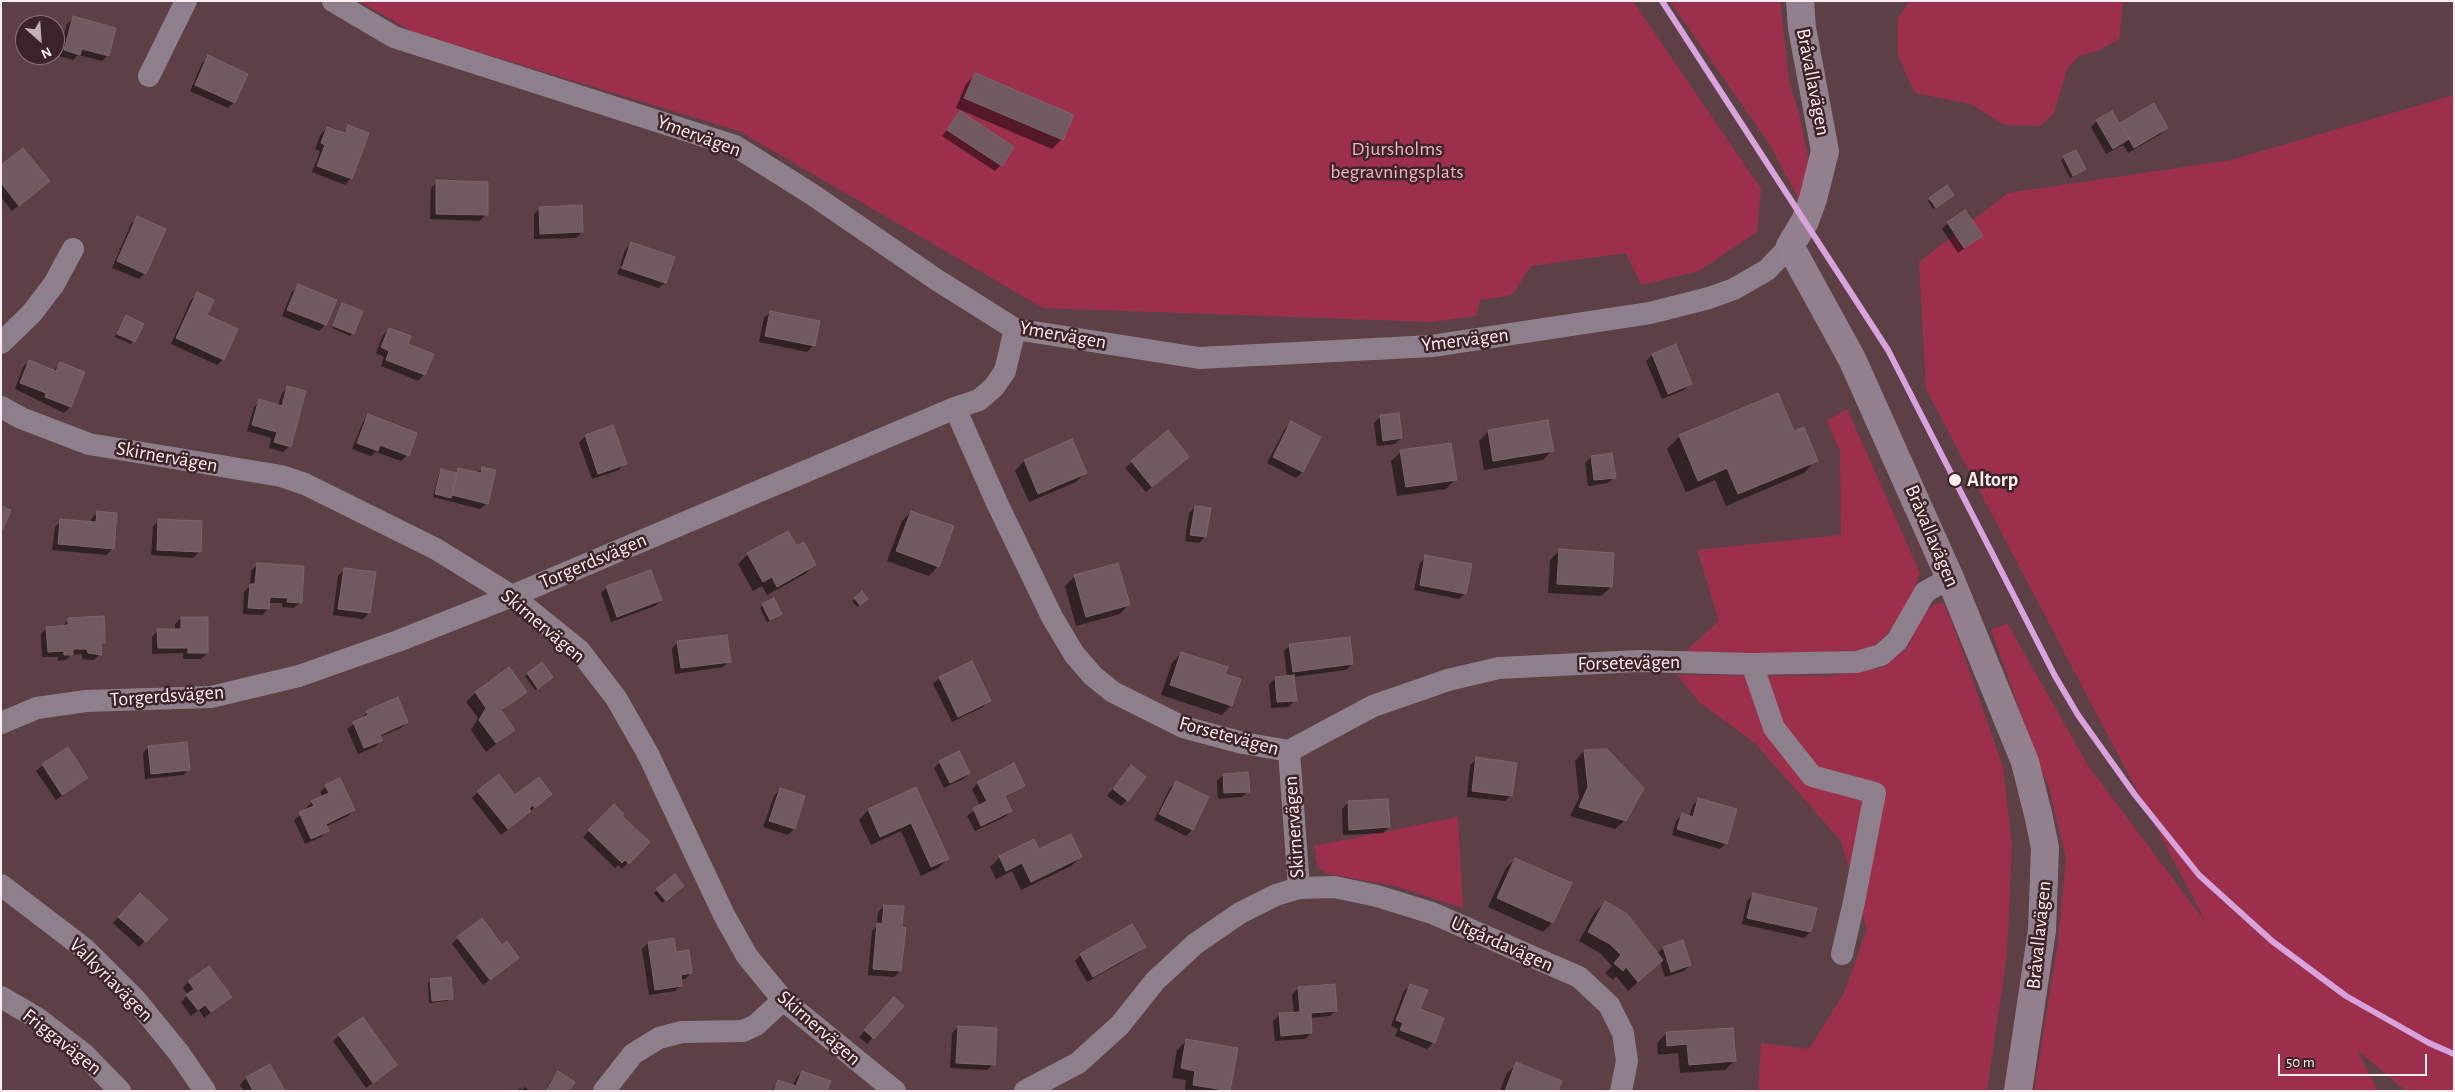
<!DOCTYPE html>
<meta charset="utf-8">
<style>
body{margin:0}
#map{position:relative;width:2455px;height:1092px;overflow:hidden;background:#5c4045;font-family:"Alegreya Sans",sans-serif}
canvas{display:block}
.frame{position:absolute;inset:0;border:2px solid #fbedef;pointer-events:none}
.north{position:absolute;left:15px;top:15px;width:50px;height:50px;box-sizing:border-box;background:#3d2428;border:1px solid #897478;border-radius:50%;rotate:154deg;font-size:14px;font-weight:700;line-height:20px;text-align:center;color:#fbedef}
.north::after{content:'';display:block;margin:auto;width:18px;height:22px;background:#c3b0b4;clip-path:polygon(50% 0,100% 100%,50% 72%,0 100%)}
.scale{position:absolute;left:2278px;top:1054px;width:149px;height:22px;box-sizing:border-box;border:2px solid #fbedef;border-top:0;padding-left:6px;font-size:15px;line-height:18px;white-space:nowrap;color:#fbedef;-webkit-text-stroke:4px #3d2428;paint-order:stroke}
</style>
<div id="map">
<canvas width="2455" height="1092"></canvas>
<div class="frame"></div>
<div class="north">N</div>
<div class="scale">50 m</div>
</div>
<script>
const ctx = document.querySelector('canvas').getContext('2d');
ctx.lineJoin = 'round';
function paint(path, color) { ctx.fillStyle = color; ctx.fill(path, 'evenodd'); }
const shape = rows => new Path2D(rows.map(r => 'M' + r).join(''));
function trace(path, color, width, dash) { ctx.strokeStyle = color; ctx.lineWidth = width; ctx.lineCap = dash ? 'butt' : 'round'; ctx.setLineDash(dash || []); ctx.stroke(path); }
function label(font, color, halo, rows, align = 'center') {
  ctx.font = font + ' "Alegreya Sans",sans-serif'; ctx.lineWidth = 5; ctx.setLineDash([]); ctx.textBaseline = 'middle'; ctx.strokeStyle = halo; ctx.fillStyle = color; for (const [text, x, y, turn = 0] of rows) {
    ctx.save(); ctx.translate(x, y); ctx.rotate((+turn || 0) * Math.PI / 180); ctx.textAlign = isNaN(turn) ? turn : align; if (halo) ctx.strokeText(text, 0, 0); ctx.fillText(text, 0, 0); ctx.restore();
  }
}
paint(shape([
 [359,1,1633,1,1761,189,1757,232,1699,271,1641,285,1626,253,1531,266,1512,295,1480,300,1476,316,1432,322,1043,308,739,131,413,32],
 [1670,1,1780,1,1789,81,1799,113,1810,167,1800,201,1770,145],
 [1910,1,2123,1,2123,2,2119,39,2100,50,2079,56,2067,69,2054,113,2040,126,2004,125,1971,104,1915,93,1898,56,1898,18],
 [2454,95,2454,1091,2406,1091,2357,1050,2378,1091,2034,1091,2058,941,2066,858,2048,784,2040,767,1991,630,2007,623,2089,767,2207,924,1926,389,1919,262,2008,193,2231,160],
 [1847,409,1920,573,1903,617,1883,638,1867,650,1808,656,1685,652,1719,621,1697,550,1841,535,1840,451,1827,421],
 [1943,602,1954,627,2003,767,2012,844,2007,954,1987,1091,1758,1091,1761,1043,1809,1049,1843,995,1867,930,1841,841,1755,743,1699,702,1677,675,1829,676,1881,668,1908,647,1921,615,1934,605],
 [1458,817,1463,908,1395,886,1328,874,1318,867,1314,846]
]), '#9c304c');
paint(shape([
 [73,18,108,55,102,61,78,55,73,60,58,56,67,24],
 [209,57,234,102,228,108,190,91,202,63],
 [975,75,1062,139,1052,149,956,108,966,84],
 [2153,105,2167,128,2161,134,2128,153,2123,145,2106,154,2091,127,2097,121,2119,124],
 [960,113,1001,165,995,171,942,136],
 [349,127,351,178,345,185,312,172,320,151,315,149,321,134,327,128,342,133],
 [2064,157,2084,169,2070,178,2061,160],
 [1,167,48,181,12,211,1,197],
 [437,182,486,214,480,221,430,219,431,188],
 [1950,198,1933,209,1928,201,1930,199],
 [540,208,582,232,576,238,534,239,534,214],
 [138,218,145,273,139,279,112,268,131,224],
 [1948,223,1981,236,1958,253,1942,229],
 [631,244,665,282,659,288,617,274,619,268,663,283,663,281,620,266,625,250],
 [298,286,335,300,325,325,319,331,282,316,292,292],
 [198,294,223,359,217,365,171,344,191,300],
 [342,305,353,333,350,336,332,328],
 [770,312,814,345,807,352,759,342,764,318],
 [126,317,142,324,131,344,115,337],
 [390,329,406,344,432,355,424,375,418,381,381,366,384,357,376,353,383,335],
 [1675,346,1690,384,1684,390,1662,399,1646,361,1652,355],
 [29,361,53,371,60,364,70,407,64,413,15,389,23,367],
 [288,387,290,446,283,452,269,448,271,438,247,431,254,407,260,401,278,406,282,393],
 [369,416,407,455,401,461,376,452,371,456,352,449,363,422],
 [1380,417,1401,438,1395,444,1377,446,1374,423],
 [1291,423,1320,437,1302,472,1296,478,1267,463,1285,429],
 [613,427,625,463,619,470,592,479,579,443,585,436],
 [1489,431,1552,450,1543,460,1484,470,1479,441],
 [1167,432,1181,463,1146,492,1125,468],
 [1794,433,1816,460,1804,473,1726,506,1715,480,1686,492,1667,449,1680,436],
 [1072,441,1086,472,1076,482,1029,502,1015,471,1024,461],
 [1401,452,1456,479,1446,489,1397,496,1391,461],
 [1591,457,1615,477,1608,483,1588,486,1585,463],
 [483,468,487,503,480,509,433,497,439,473,442,471,454,474,459,469,477,473],
 [1195,507,1205,537,1199,543,1185,541,1189,513],
 [911,512,938,566,929,576,887,561,902,521],
 [97,513,112,549,106,555,52,550,55,527,61,521,91,523,91,519],
 [159,520,199,552,193,558,151,555,153,527],
 [796,548,815,564,805,574,767,595,762,586,753,591,738,564,748,554],
 [1559,551,1611,587,1601,596,1548,593,1550,560],
 [1426,557,1465,593,1459,599,1414,590,1420,563],
 [257,565,300,602,294,608,282,607,282,603,269,603,268,609,262,615,243,614,244,592,250,586,251,571],
 [344,570,369,613,363,619,333,615,338,576],
 [1074,577,1129,604,1120,614,1076,626,1065,586],
 [607,587,661,600,655,606,611,622,601,593],
 [862,593,864,601,857,607,852,601],
 [763,605,781,614,767,622,760,608],
 [181,618,207,653,201,659,183,659,183,653,152,654,152,637,158,630,175,630,175,624],
 [69,619,104,642,100,646,100,654,94,660,82,659,82,654,71,655,66,660,58,661,58,657,42,657,41,634,47,628,63,626],
 [678,642,729,661,723,667,675,674,672,649],
 [1290,645,1352,664,1346,670,1293,677,1295,700,1289,707,1271,708,1269,684,1276,678,1287,677,1284,651],
 [1181,653,1224,675,1231,705,1222,715,1161,695,1172,663],
 [542,663,549,680,535,690,525,676],
 [940,678,989,701,983,707,952,722,933,684],
 [525,691,500,712,513,730,486,752,471,730,478,718,466,702,476,692],
 [367,712,407,722,401,728,379,737,381,740,375,747,358,754,347,729,361,719],
 [149,747,189,769,183,775,145,779,143,753],
 [1584,751,1625,820,1615,829,1570,816,1579,798,1575,761],
 [1477,759,1511,795,1505,801,1467,797,1470,765],
 [940,762,969,773,963,779,944,788,934,768],
 [43,765,86,778,56,800,36,771],
 [1131,767,1127,800,1121,806,1107,796],
 [1223,775,1248,791,1242,797,1218,799,1217,781],
 [1176,782,1208,798,1192,830,1186,836,1154,820,1170,788],
 [978,783,1024,786,1004,798,1011,811,1005,817,975,831,967,816,980,806,972,789],
 [326,786,354,810,348,816,325,827,327,831,321,837,305,844,294,820,307,810,306,808,312,802,323,797,320,792],
 [780,789,804,797,794,829,788,835,763,827,774,796],
 [916,789,948,859,938,868,921,876,901,831,871,845,859,820,868,810],
 [478,792,515,797,551,794,501,835,472,798],
 [1699,799,1726,843,1720,849,1672,835,1676,821,1682,815,1689,817,1693,805],
 [1348,803,1389,827,1383,833,1343,835,1342,809],
 [614,806,621,816,648,842,622,869,618,865,615,868,583,837],
 [1039,851,1081,857,1071,866,1021,890,1012,871,996,879,990,867,1000,857],
 [1515,859,1552,923,1543,932,1488,907,1506,868],
 [674,876,680,888,662,903,654,893],
 [1753,895,1810,932,1804,938,1742,924,1747,901],
 [134,901,166,919,139,947,113,923],
 [1605,903,1657,954,1663,948,1690,965,1684,971,1665,977,1660,962,1628,991,1616,976,1613,980,1605,973,1612,966,1600,953,1579,941,1595,912],
 [884,906,900,971,894,977,868,975,872,931,877,926,878,912],
 [458,938,501,946,512,963,483,985,452,944],
 [648,943,691,973,685,979,680,980,681,985,675,991,649,995,642,949],
 [1144,947,1138,953,1087,982,1075,961,1081,955],
 [430,980,451,998,448,1001,429,1003,428,983],
 [189,981,230,997,204,1018,199,1010,191,1016,181,1002,188,995,183,988],
 [1411,985,1418,1010,1443,1019,1433,1043,1427,1049,1395,1036,1398,1029,1391,1026,1404,991],
 [1299,988,1336,1010,1330,1016,1310,1018,1311,1033,1305,1039,1275,1041,1273,1021,1279,1015,1294,1014,1292,994],
 [888,1005,902,1006,867,1044,859,1037],
 [362,1018,396,1065,366,1088,333,1041],
 [958,1027,993,1064,987,1070,950,1068,952,1033],
 [1666,1034,1734,1061,1725,1070,1680,1073,1678,1053,1658,1055,1657,1043],
 [1187,1040,1229,1091,1185,1091,1186,1080,1172,1078,1177,1050],
 [1517,1064,1556,1091,1500,1091,1507,1073],
 [270,1065,284,1091,244,1091,240,1085,246,1078],
 [802,1072,826,1091,771,1091,779,1082,793,1087,796,1078],
 [558,1073,568,1091,545,1091,552,1079],
 [525,1087,530,1091,517,1091,520,1088,522,1090]
]), '#0007');
const building = shape([
 [73,16,116,28,109,56,82,49,80,55,64,50,73,16],
 [208,55,248,74,235,103,195,85,208,55],
 [975,73,1074,115,1063,140,964,98,975,73],
 [2154,103,2168,128,2134,148,2120,123,2154,103],
 [960,111,1014,147,1002,166,947,130,960,111],
 [2112,111,2129,139,2113,149,2096,120,2112,111],
 [348,125,369,133,352,179,317,166,325,145,321,143,327,127,345,133,348,125],
 [23,148,50,181,19,206,1,183,1,165,23,148],
 [2076,150,2086,169,2073,176,2063,156,2076,150],
 [436,180,488,182,488,215,436,214,436,180],
 [1947,185,1954,195,1936,208,1929,198,1947,185],
 [582,205,583,232,540,234,539,207,582,205],
 [1965,210,1983,236,1964,248,1947,222,1965,210],
 [137,216,166,229,146,274,117,261,137,216],
 [631,242,675,257,666,283,622,268,631,242],
 [298,284,337,300,326,325,287,310,298,284],
 [197,292,214,300,207,315,238,329,224,360,176,338,197,292],
 [342,303,363,311,354,334,333,326,342,303],
 [770,311,820,321,815,346,765,336,770,311],
 [126,315,144,324,135,342,117,334,126,315],
 [389,328,411,336,408,344,434,354,425,375,386,360,389,351,381,347,389,328],
 [1676,344,1692,384,1668,394,1652,354,1676,344],
 [29,360,56,371,60,362,85,372,71,407,45,397,46,393,20,383,29,360],
 [287,386,306,391,291,447,274,442,277,432,252,425,259,399,282,406,287,386],
 [1778,393,1794,431,1804,427,1818,461,1738,494,1727,468,1698,481,1679,435,1778,393],
 [1399,413,1402,438,1383,441,1380,415,1399,413],
 [368,414,417,433,409,456,380,445,378,451,357,443,368,414],
 [1548,420,1554,451,1493,461,1488,430,1548,420],
 [1291,421,1321,437,1303,472,1273,457,1291,421],
 [613,425,627,464,598,474,585,435,613,425],
 [1168,430,1189,457,1152,487,1131,461,1168,430],
 [1072,439,1087,473,1038,494,1024,460,1072,439],
 [1451,443,1457,480,1406,487,1400,450,1451,443],
 [1612,453,1616,478,1594,480,1591,456,1612,453],
 [482,467,496,470,488,504,452,495,458,468,481,473,482,467],
 [441,469,457,473,451,498,435,494,441,469],
 [1,506,11,510,2,531,1,531,1,506],
 [1195,506,1211,508,1206,537,1190,535,1195,506],
 [97,511,117,513,114,549,58,544,60,519,96,522,97,511],
 [911,511,954,526,939,567,896,551,911,511],
 [158,519,202,521,201,552,157,550,158,519],
 [788,531,797,546,804,542,816,565,777,587,772,577,763,582,747,553,788,531],
 [1559,549,1614,553,1612,587,1557,584,1559,549],
 [1425,555,1472,564,1466,594,1420,585,1425,555],
 [257,563,304,566,302,603,287,602,288,598,270,597,269,609,248,608,250,584,255,584,257,563],
 [1118,563,1130,605,1086,617,1074,575,1118,563],
 [344,568,376,572,370,613,338,609,344,568],
 [651,570,662,600,617,617,606,586,651,570],
 [862,591,868,599,860,605,854,598,862,591],
 [774,598,782,614,770,620,762,604,774,598],
 [104,616,105,643,101,643,102,655,88,653,87,649,73,649,73,655,64,655,64,651,48,652,46,627,68,625,68,618,104,616],
 [181,617,208,617,208,653,188,653,188,648,158,648,157,629,181,629,181,617],
 [727,635,731,662,681,668,677,641,727,635],
 [1350,637,1353,664,1293,672,1289,644,1350,637],
 [1181,652,1228,667,1225,674,1241,679,1232,706,1170,685,1181,652],
 [972,661,991,701,958,717,939,677,972,661],
 [542,662,553,677,538,689,527,673,542,662],
 [509,667,527,692,501,710,515,730,496,743,479,720,486,708,475,692,509,667],
 [1294,675,1297,701,1277,702,1275,677,1294,675],
 [398,697,408,722,380,735,382,741,364,748,353,722,368,715,366,711,398,697],
 [187,742,190,770,151,774,148,746,187,742],
 [68,747,88,778,62,795,42,764,68,747],
 [1607,749,1644,788,1626,821,1579,807,1588,787,1584,750,1607,749],
 [959,751,970,773,950,783,939,761,959,751],
 [1476,757,1517,763,1512,796,1472,791,1476,757],
 [1014,763,1025,786,1005,796,1012,811,981,826,973,808,987,801,977,782,1014,763],
 [1131,765,1146,777,1128,801,1113,789,1131,765],
 [1248,772,1250,792,1224,793,1223,774,1248,772],
 [499,774,515,795,539,777,552,794,535,808,533,805,529,809,531,811,508,829,477,791,499,774],
 [340,778,355,810,326,824,329,831,311,839,299,812,314,806,311,801,329,793,325,785,340,778],
 [1176,781,1209,797,1193,830,1159,814,1176,781],
 [916,787,949,859,931,867,911,823,880,837,868,809,916,787],
 [780,788,805,796,795,829,769,821,780,788],
 [1698,798,1737,809,1727,844,1677,829,1682,813,1693,817,1698,798],
 [1388,799,1390,827,1349,830,1348,801,1388,799],
 [614,804,624,814,622,816,650,842,629,864,625,860,622,863,588,830,614,804],
 [1071,834,1082,857,1031,882,1022,863,1006,871,999,856,1034,839,1039,849,1071,834],
 [1515,858,1572,883,1553,923,1497,898,1515,858],
 [675,874,684,886,666,901,656,889,675,874],
 [140,893,168,919,146,942,118,917,140,893],
 [1753,893,1817,908,1811,932,1747,918,1753,893],
 [1605,901,1627,914,1663,960,1638,982,1626,967,1623,971,1614,963,1621,955,1610,944,1588,932,1605,901],
 [884,905,904,906,902,927,906,928,901,971,873,969,877,923,882,924,884,905],
 [482,918,502,945,507,941,519,958,490,980,457,937,482,918],
 [1132,924,1146,947,1093,977,1080,954,1132,924],
 [674,938,676,952,689,950,692,973,681,975,682,986,655,990,648,942,674,938],
 [1683,940,1691,965,1671,972,1663,947,1683,940],
 [209,966,232,997,211,1012,205,1005,198,1010,186,995,194,989,188,981,209,966],
 [451,977,453,999,432,1001,430,979,451,977],
 [1335,984,1337,1011,1311,1013,1312,1033,1281,1036,1279,1013,1300,1012,1298,987,1335,984],
 [1410,984,1428,990,1420,1009,1444,1018,1435,1043,1400,1030,1403,1023,1396,1020,1410,984],
 [894,997,904,1006,874,1039,864,1030,894,997],
 [363,1017,397,1065,373,1083,338,1034,363,1017],
 [958,1026,997,1028,995,1065,956,1063,958,1026],
 [1733,1028,1736,1061,1689,1065,1687,1044,1667,1046,1666,1032,1733,1028],
 [1186,1039,1238,1048,1230,1091,1193,1085,1195,1071,1181,1068,1186,1039],
 [1516,1062,1562,1081,1558,1091,1505,1091,1516,1062],
 [270,1064,285,1091,253,1091,246,1077,270,1064],
 [558,1071,575,1082,569,1091,546,1091,558,1071],
 [802,1071,831,1081,827,1091,774,1091,778,1080,796,1086,802,1071]
]);
paint(building, '#705960');
trace(building, '#7b646c', 1);
trace(shape([
 [333,1,394,37,735,146,810,193,937,280,1015,329,1199,358,1432,346,1650,313,1709,298,1734,289,1767,270,1790,246],
 [149,76,186,1],
 [1,343,32,313,54,284,73,249],
 [1,407,21,418,89,444,281,476,305,484,436,549,512,596,579,650,616,698,648,754,724,915,747,956,783,1000,895,1091],
 [955,408,997,503,1052,617,1074,654,1093,676,1113,692,1183,727,1243,743,1289,751,1373,706,1448,680,1499,668,1638,661,1752,664],
 [1,723,37,708,86,701,211,697,299,676,398,641,512,596,955,408,979,400,994,387,1005,371,1015,329],
 [1,885,85,949,135,999,179,1053,205,1091],
 [1299,888,1334,887,1377,896,1432,913,1579,977,1609,1005,1623,1033,1627,1061,1621,1091],
 [1842,954,1854,902,1875,793,1812,776,1774,728,1752,664,1857,662,1881,655,1897,641,1925,592,1950,578],
 [1,997,37,1018,84,1054,120,1091],
 [604,1091,633,1054,659,1038,682,1032,743,1031,756,1025,783,1000],
 [1025,1091,1078,1063,1120,1025,1155,981,1195,944,1240,913,1276,895,1299,888,1289,751]
]), '#8d7f8c', 22);
trace(shape([
 [1800,1,1802,28,1825,151,1813,199,1805,221,1790,246,1852,359,1950,578,2025,762,2039,818,2045,848,2042,930,2018,1091]
]), '#92808f', 28);
trace(shape([
 [1662,1,1888,350,2055,676,2078,715,2135,795,2199,875,2272,941,2346,996,2429,1043,2454,1054]
]), '#d8a2dd', 6);
for (const [x, y, r, color] of [
 [1955,480,7,"#fbedef"]
]) { const dot = new Path2D(); dot.arc(x, y, r, 0, 2 * Math.PI); ctx.fillStyle = color; ctx.fill(dot); trace(dot, '#3d2428', 2); }
label('20px', '#fbedef', '#3d2428', [
 ["Bråvallavägen",1813,82,79],
 ["Ymervägen",699,136,20],
 ["Ymervägen",1063,335,10],
 ["Ymervägen",1465,340,-7],
 ["Skirnervägen",167,457,10],
 ["Bråvallavägen",1932,536,67],
 ["Torgerdsvägen",593,561,-23],
 ["Skirnervägen",543,626,40],
 ["Forsetevägen",1629,663,-1],
 ["Torgerdsvägen",167,696,-4],
 ["Forsetevägen",1229,736,15],
 ["Skirnervägen",1294,827,-94],
 ["Bråvallavägen",2039,935,-84],
 ["Utgårdavägen",1502,944,24],
 ["Valkyriavägen",111,980,45],
 ["Skirnervägen",819,1028,41],
 ["Friggavägen",62,1042,38]
]);
label('20px', '#f4b1bb', '#3d2428', [
 ["Djursholms",1397,149],
 ["begravningsplats",1397,172]
]);
label('bold 20px', '#fbedef', '#3d2428', [
 ["Altorp",1967,480]
], 'left');
</script>
